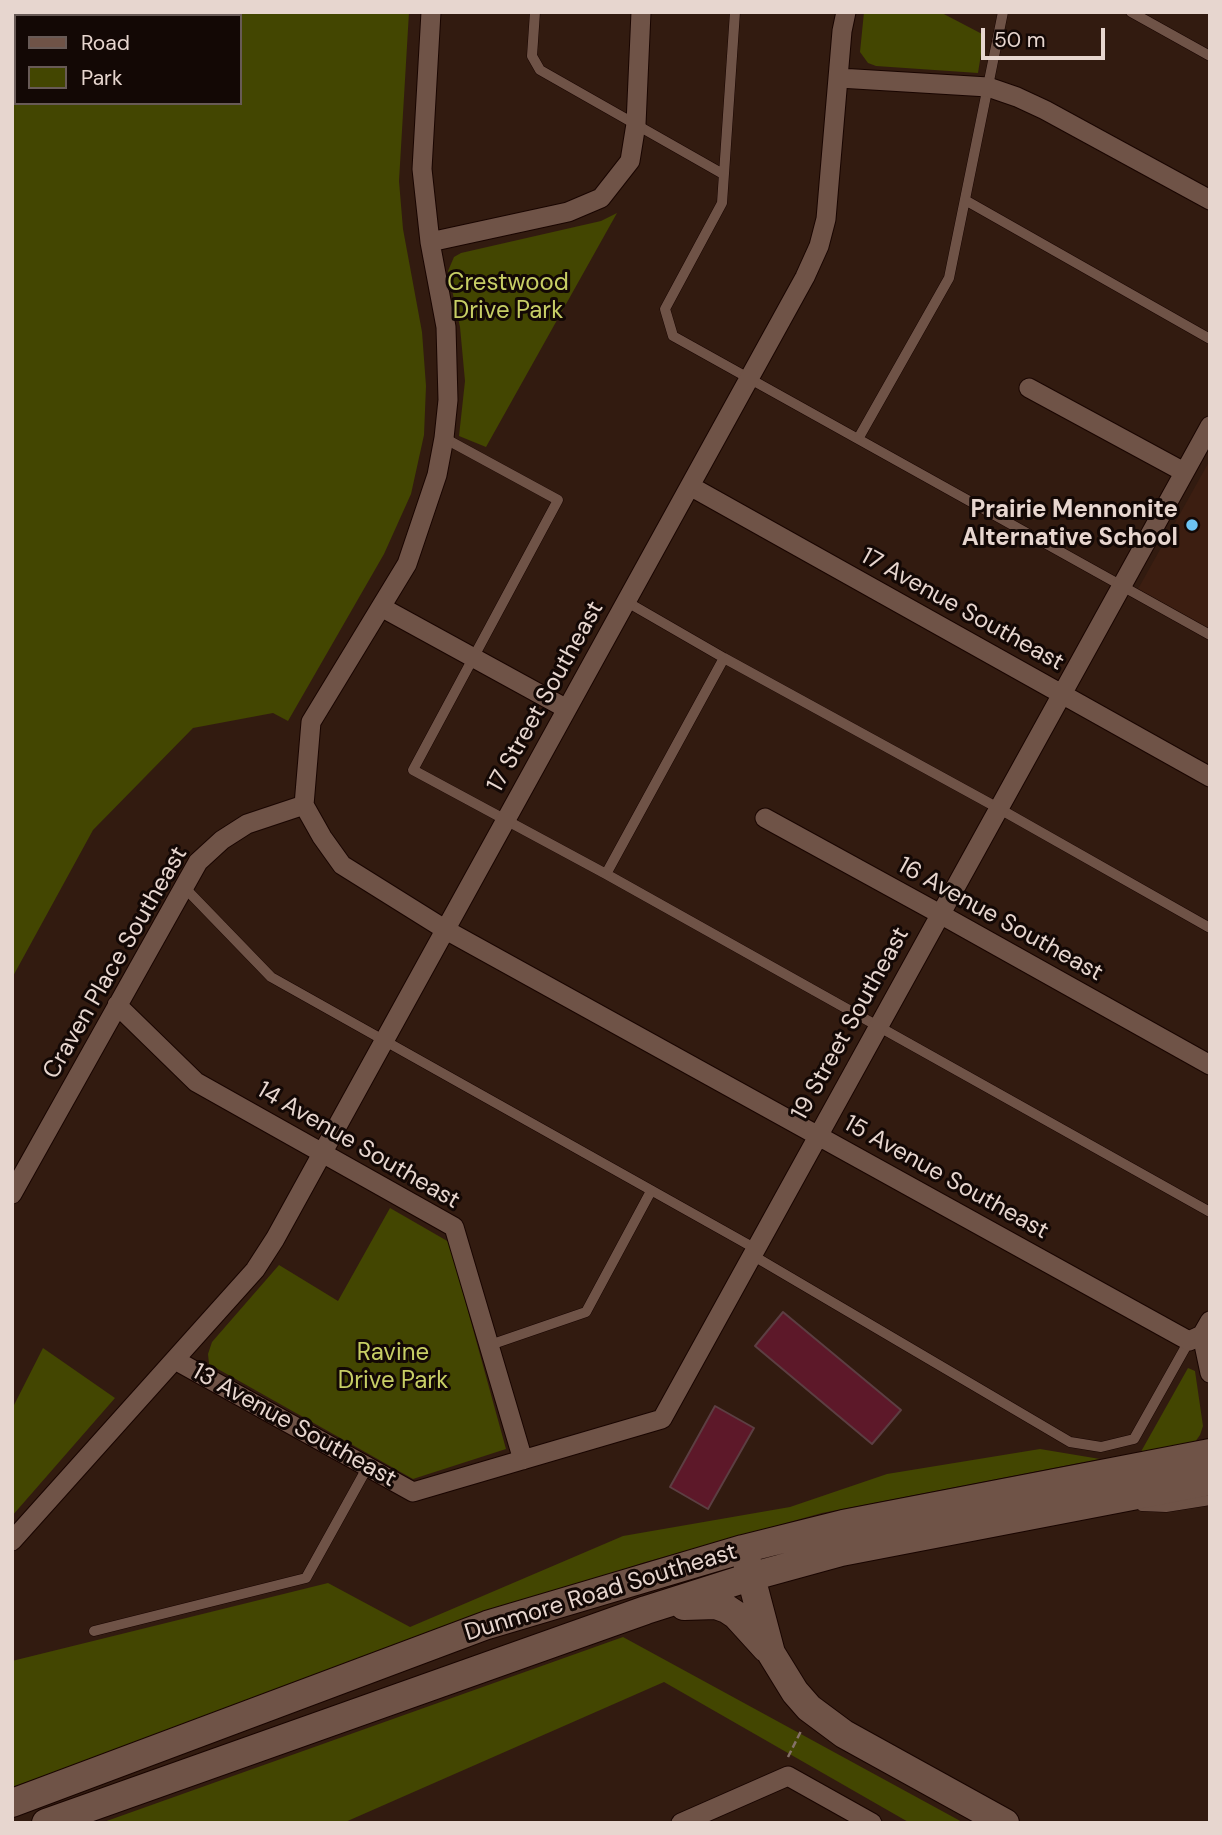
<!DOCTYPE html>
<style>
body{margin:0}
#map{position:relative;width:1222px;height:1835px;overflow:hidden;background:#321b10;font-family:"DM Sans",sans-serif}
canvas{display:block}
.frame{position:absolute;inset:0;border:14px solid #e7d6cf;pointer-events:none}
.legend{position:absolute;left:14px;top:14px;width:228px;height:91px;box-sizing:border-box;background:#130805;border:2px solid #685a56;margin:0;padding:9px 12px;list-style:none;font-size:21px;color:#e7d6cf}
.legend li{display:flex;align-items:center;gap:14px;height:35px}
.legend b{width:35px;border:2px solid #685a56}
.scale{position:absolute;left:981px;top:28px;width:124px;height:32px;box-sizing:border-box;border:4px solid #e7d6cf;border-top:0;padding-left:9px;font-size:21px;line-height:24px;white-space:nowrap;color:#e7d6cf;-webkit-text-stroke:5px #130805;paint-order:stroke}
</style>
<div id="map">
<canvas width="1222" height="1835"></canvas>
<div class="frame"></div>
<ul class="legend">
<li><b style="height:9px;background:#6f5347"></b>Road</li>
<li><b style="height:19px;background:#434601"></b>Park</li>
</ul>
<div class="scale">50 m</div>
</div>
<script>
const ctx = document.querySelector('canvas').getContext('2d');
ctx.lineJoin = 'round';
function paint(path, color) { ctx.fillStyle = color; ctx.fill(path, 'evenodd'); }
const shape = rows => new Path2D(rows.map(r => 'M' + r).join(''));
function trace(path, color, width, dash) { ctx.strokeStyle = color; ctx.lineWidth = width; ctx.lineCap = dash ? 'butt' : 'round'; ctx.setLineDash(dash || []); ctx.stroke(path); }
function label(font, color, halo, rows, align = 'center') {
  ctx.font = font + ' "DM Sans",sans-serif'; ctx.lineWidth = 6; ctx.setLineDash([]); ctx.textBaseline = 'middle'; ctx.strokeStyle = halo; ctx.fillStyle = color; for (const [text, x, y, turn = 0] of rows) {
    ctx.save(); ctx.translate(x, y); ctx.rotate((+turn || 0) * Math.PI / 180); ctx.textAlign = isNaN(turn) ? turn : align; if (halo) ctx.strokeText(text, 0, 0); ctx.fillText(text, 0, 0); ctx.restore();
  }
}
paint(shape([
 [1210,460,1210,629,1138,589]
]), '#3c1e11');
paint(shape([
 [12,12,409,12,399,181,403,229,422,332,426,386,424,435,411,494,384,554,288,721,273,713,193,728,93,830,12,978],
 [16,16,240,16,240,103,16,103],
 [864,12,940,12,984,35,978,73,876,66,868,63,860,52],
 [617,213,486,447,459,436,465,381,460,327,448,271,454,257,461,253,601,221],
 [390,1208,449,1242,506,1449,413,1479,209,1364,208,1354,212,1342,279,1265,338,1301],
 [43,1348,115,1398,12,1516,12,1409],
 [1188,1368,1195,1371,1203,1426,1200,1435,1195,1442,1138,1457],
 [1040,1449,1100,1459,822,1513,642,1563,12,1787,12,1661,328,1583,410,1627,623,1536,790,1507,887,1474],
 [623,1637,964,1823,910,1823,664,1682,343,1823,101,1823]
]), '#434601');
const building = shape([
 [783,1312,901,1410,872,1444,755,1346,783,1312],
 [715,1406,754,1428,708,1509,670,1487,715,1406]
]);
paint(building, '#5d1829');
trace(building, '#5c3e42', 2);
const service = shape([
 [535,12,532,56,540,70,723,174],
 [735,12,722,203,665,309,673,336,1210,635],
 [1131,12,1210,56],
 [965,200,1210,339],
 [444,438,558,500,413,770,606,874,1210,1212],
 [858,439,949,278,1003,12],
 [627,602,724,658,998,808,1210,928],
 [606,874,724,658],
 [184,887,271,977,756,1249],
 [752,1255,1070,1442,1101,1447,1134,1439,1189,1341],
 [490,1345,586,1312,651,1191],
 [1142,1506,1166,1507,1210,1500],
 [94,1631,306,1578,367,1468]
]);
const minor = shape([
 [431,12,422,169,430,242,446,327,448,400,444,438,437,475,407,564,311,722,304,805,322,837,342,865,446,930,1189,1341,1202,1335],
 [839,78,988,87,1017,97,1045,110,1210,200],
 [430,242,568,212,601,198,630,161,636,124,641,12],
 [1029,388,1184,472],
 [690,486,1210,777],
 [381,607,567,709],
 [765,818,940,914,1210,1065],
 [117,1005,196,1082,454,1227,523,1460],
 [12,1194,198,862,222,840,247,824,304,805],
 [1210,1321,1202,1335,1210,1373],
 [175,1360,413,1492,662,1419,1210,426],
 [12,1541,255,1270,275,1239,805,277,819,246,826,219,842,31,846,12],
 [681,1823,788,1776,872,1823]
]);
const secondary = shape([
 [746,1558,771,1653,795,1692,809,1708,844,1734,1005,1823],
 [684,1606,716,1605,727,1609,736,1615,766,1648],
 [12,1803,487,1625,743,1549,843,1524,1210,1453],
 [46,1823,646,1610,750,1577,841,1552,1210,1481]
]);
trace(service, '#190500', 11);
trace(minor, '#190500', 21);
trace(secondary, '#190500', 30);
trace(shape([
 [42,16,44,12],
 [12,100,16,90],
 [788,1757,802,1729]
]), '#857168', 2.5, [7, 3.5]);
trace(service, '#6f5347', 10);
trace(minor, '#6f5347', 19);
trace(secondary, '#6f5347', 28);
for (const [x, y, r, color] of [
 [1192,525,7,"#6cc3f2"]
]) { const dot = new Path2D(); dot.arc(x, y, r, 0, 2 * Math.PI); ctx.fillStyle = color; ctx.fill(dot); trace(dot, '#130805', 2.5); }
label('24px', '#c7ce65', '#130805', [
 ["Crestwood",508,284],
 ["Drive Park",508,312],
 ["Ravine",393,1354],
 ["Drive Park",393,1382]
]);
label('bold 24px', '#e7d6cf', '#130805', [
 ["Prairie Mennonite",1178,511],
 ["Alternative School",1178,539]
], 'right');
label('24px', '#e7d6cf', '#130805', [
 ["17 Avenue Southeast",962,610,29],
 ["17 Street Southeast",546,697,-61],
 ["16 Avenue Southeast",1000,920,29],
 ["Craven Place Southeast",116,963,-60],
 ["19 Street Southeast",851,1024,-61],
 ["14 Avenue Southeast",358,1146,30],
 ["15 Avenue Southeast",946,1178,29],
 ["13 Avenue Southeast",294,1426,29],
 ["Dunmore Road Southeast",601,1593,-17]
]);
</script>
